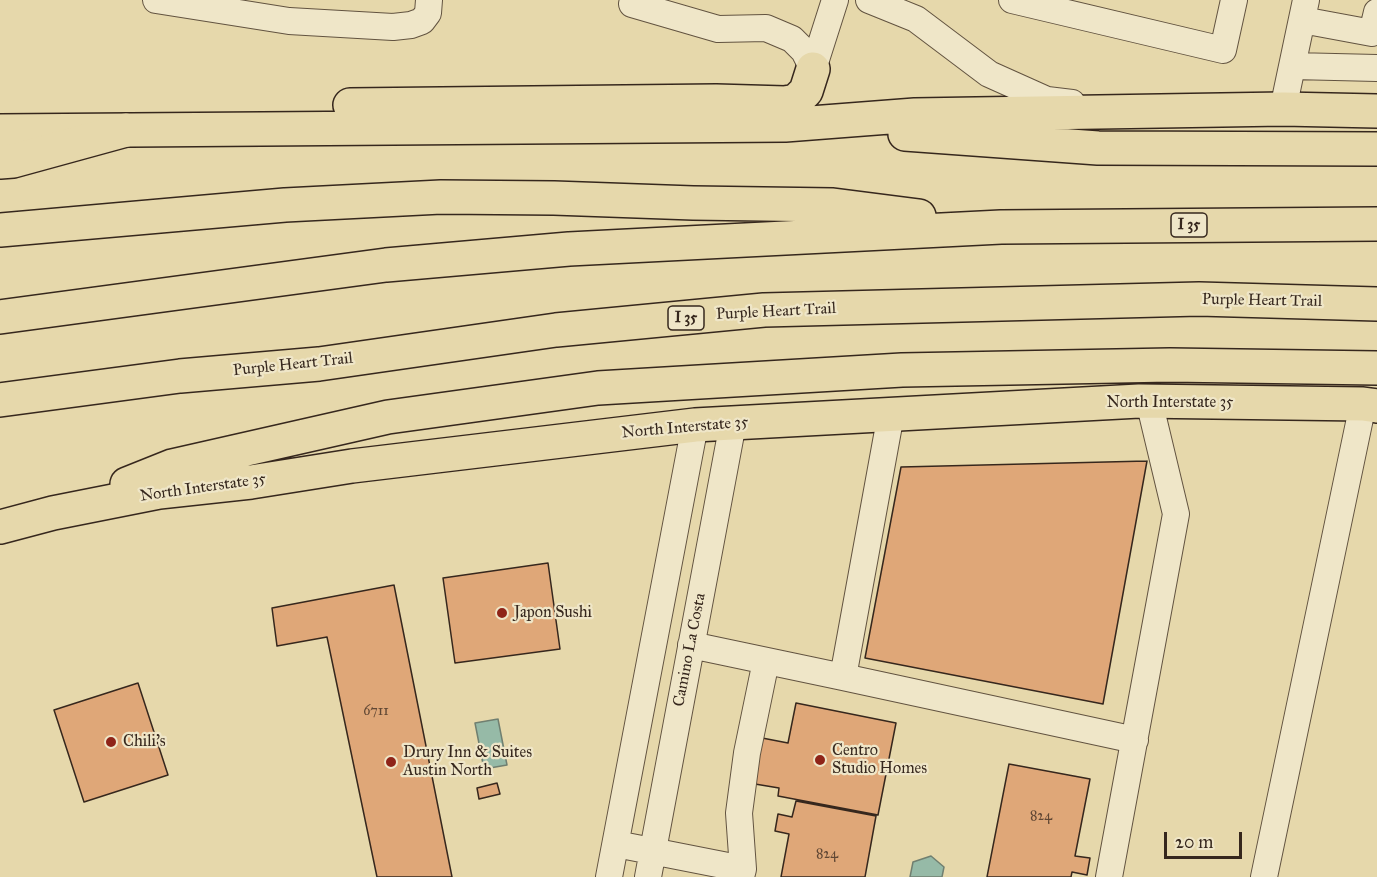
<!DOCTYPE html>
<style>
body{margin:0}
#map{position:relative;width:1377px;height:877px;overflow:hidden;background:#e6d8ab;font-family:"IM FELL Great Primer",serif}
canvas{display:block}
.scale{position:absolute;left:1164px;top:832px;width:78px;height:27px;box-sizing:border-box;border:3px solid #36271d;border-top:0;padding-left:8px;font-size:18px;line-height:21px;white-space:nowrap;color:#36271d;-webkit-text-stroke:4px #efe6c8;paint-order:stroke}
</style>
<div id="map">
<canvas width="1377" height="877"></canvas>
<div class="scale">20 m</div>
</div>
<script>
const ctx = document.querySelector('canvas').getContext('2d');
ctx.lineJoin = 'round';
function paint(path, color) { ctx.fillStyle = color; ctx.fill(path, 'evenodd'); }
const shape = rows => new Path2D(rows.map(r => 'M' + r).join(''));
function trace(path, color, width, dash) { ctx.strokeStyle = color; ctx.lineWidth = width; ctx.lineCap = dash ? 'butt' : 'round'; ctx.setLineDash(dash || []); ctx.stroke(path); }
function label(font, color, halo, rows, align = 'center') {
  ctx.font = font + ' "IM FELL Great Primer",serif'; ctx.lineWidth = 4.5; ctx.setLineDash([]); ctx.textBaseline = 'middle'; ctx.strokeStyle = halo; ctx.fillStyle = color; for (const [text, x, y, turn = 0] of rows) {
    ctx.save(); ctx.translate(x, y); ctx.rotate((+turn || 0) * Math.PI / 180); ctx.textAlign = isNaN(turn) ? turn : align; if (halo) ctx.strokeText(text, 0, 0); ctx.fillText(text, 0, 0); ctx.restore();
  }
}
const water = shape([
 [498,719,507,765,484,769,475,723,498,719],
 [931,856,944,867,942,877,910,877,913,862,931,856]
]);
paint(water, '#96baa7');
trace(water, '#707f70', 1.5);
const building = shape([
 [1147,461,1103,704,865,658,901,467,1147,461],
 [548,563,560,649,455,663,443,578,548,563],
 [394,585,452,877,377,877,327,637,277,646,272,608,394,585],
 [138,683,168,775,84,802,54,710,138,683],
 [796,703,896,723,878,815,778,796,779,788,749,783,757,737,788,743,796,703],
 [1009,764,1090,779,1075,856,1090,858,1087,875,1072,872,1071,877,987,877,1009,764],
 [497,783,500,794,479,799,477,788,497,783],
 [796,801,876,816,865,877,781,877,789,834,775,831,778,814,792,817,796,801]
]);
paint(building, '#dfa778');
trace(building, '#36271d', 1.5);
const minor = shape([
 [156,0,289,21,393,27,411,25,422,21,428,13,429,0],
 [869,0,916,19,989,74,1047,100,1072,103],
 [1012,0,1223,50,1234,0],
 [632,4,718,29,766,28,792,39,804,51,813,69],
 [1302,20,1372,33,1377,12],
 [1293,66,1377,68],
 [813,69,835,0],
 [1283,109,1306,0],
 [691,645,843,677,891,414],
 [843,677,1135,740],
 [616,844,743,869],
 [609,877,695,425],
 [648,877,733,423],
 [741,877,743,869,739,813,747,753,766,661],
 [1109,877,1176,514,1149,401],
 [1264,877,1363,404]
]);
const major = shape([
 [350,105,716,101,785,103,796,101,806,91,813,69],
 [0,131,785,125,915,115,1283,109,1377,111],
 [905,134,1098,148,1377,149],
 [127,484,172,466,388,417,598,388,902,370,1170,365,1377,368],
 [0,527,53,513,159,492,251,482,352,466,695,425,1139,401,1363,404,1377,406]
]);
const highway = shape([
 [0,162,13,161,126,130],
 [0,230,285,205,441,197,554,198,693,203,833,205,919,216],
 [0,317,386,265,569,249,1001,227,1377,224],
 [0,400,180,376,319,364,556,330,764,310,1199,299,1377,304]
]);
trace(minor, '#625340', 28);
trace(major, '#36271d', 36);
trace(highway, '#36271d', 36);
trace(minor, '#efe6c8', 26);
trace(major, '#e6d8ab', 33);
trace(highway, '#e6d8ab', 33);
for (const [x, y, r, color] of [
 [502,613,6,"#8f2418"],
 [111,742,6,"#8f2418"],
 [820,760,6,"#8f2418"],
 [391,762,6,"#8f2418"]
]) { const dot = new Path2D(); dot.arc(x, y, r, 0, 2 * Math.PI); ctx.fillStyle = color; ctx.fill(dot); trace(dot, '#efe6c8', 2); }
label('14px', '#604734', null, [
 ["6711",376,712],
 ["824",1041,817],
 ["824",827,855]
]);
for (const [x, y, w] of [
 [1189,225,36],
 [686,318,36]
]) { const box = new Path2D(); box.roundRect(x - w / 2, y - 12, w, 24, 4.5); ctx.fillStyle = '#efe6c8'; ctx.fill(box); trace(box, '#36271d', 1.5); }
label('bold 15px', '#36271d', null, [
 ["I 35",1189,225],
 ["I 35",686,318]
]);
label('16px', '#36271d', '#efe6c8', [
 ["Purple Heart Trail",1262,301,1],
 ["Purple Heart Trail",776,312,-3],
 ["Purple Heart Trail",293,365,-6],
 ["North Interstate 35",1170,403],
 ["North Interstate 35",685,428,-5],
 ["North Interstate 35",203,488,-8],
 ["Camino La Costa",690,650,-79]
]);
label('16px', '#36271d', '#efe6c8', [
 ["Japon Sushi",514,613],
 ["Chili's",123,742],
 ["Centro",832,751],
 ["Studio Homes",832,769],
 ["Drury Inn & Suites",403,753],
 ["Austin North",403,771]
], 'left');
</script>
